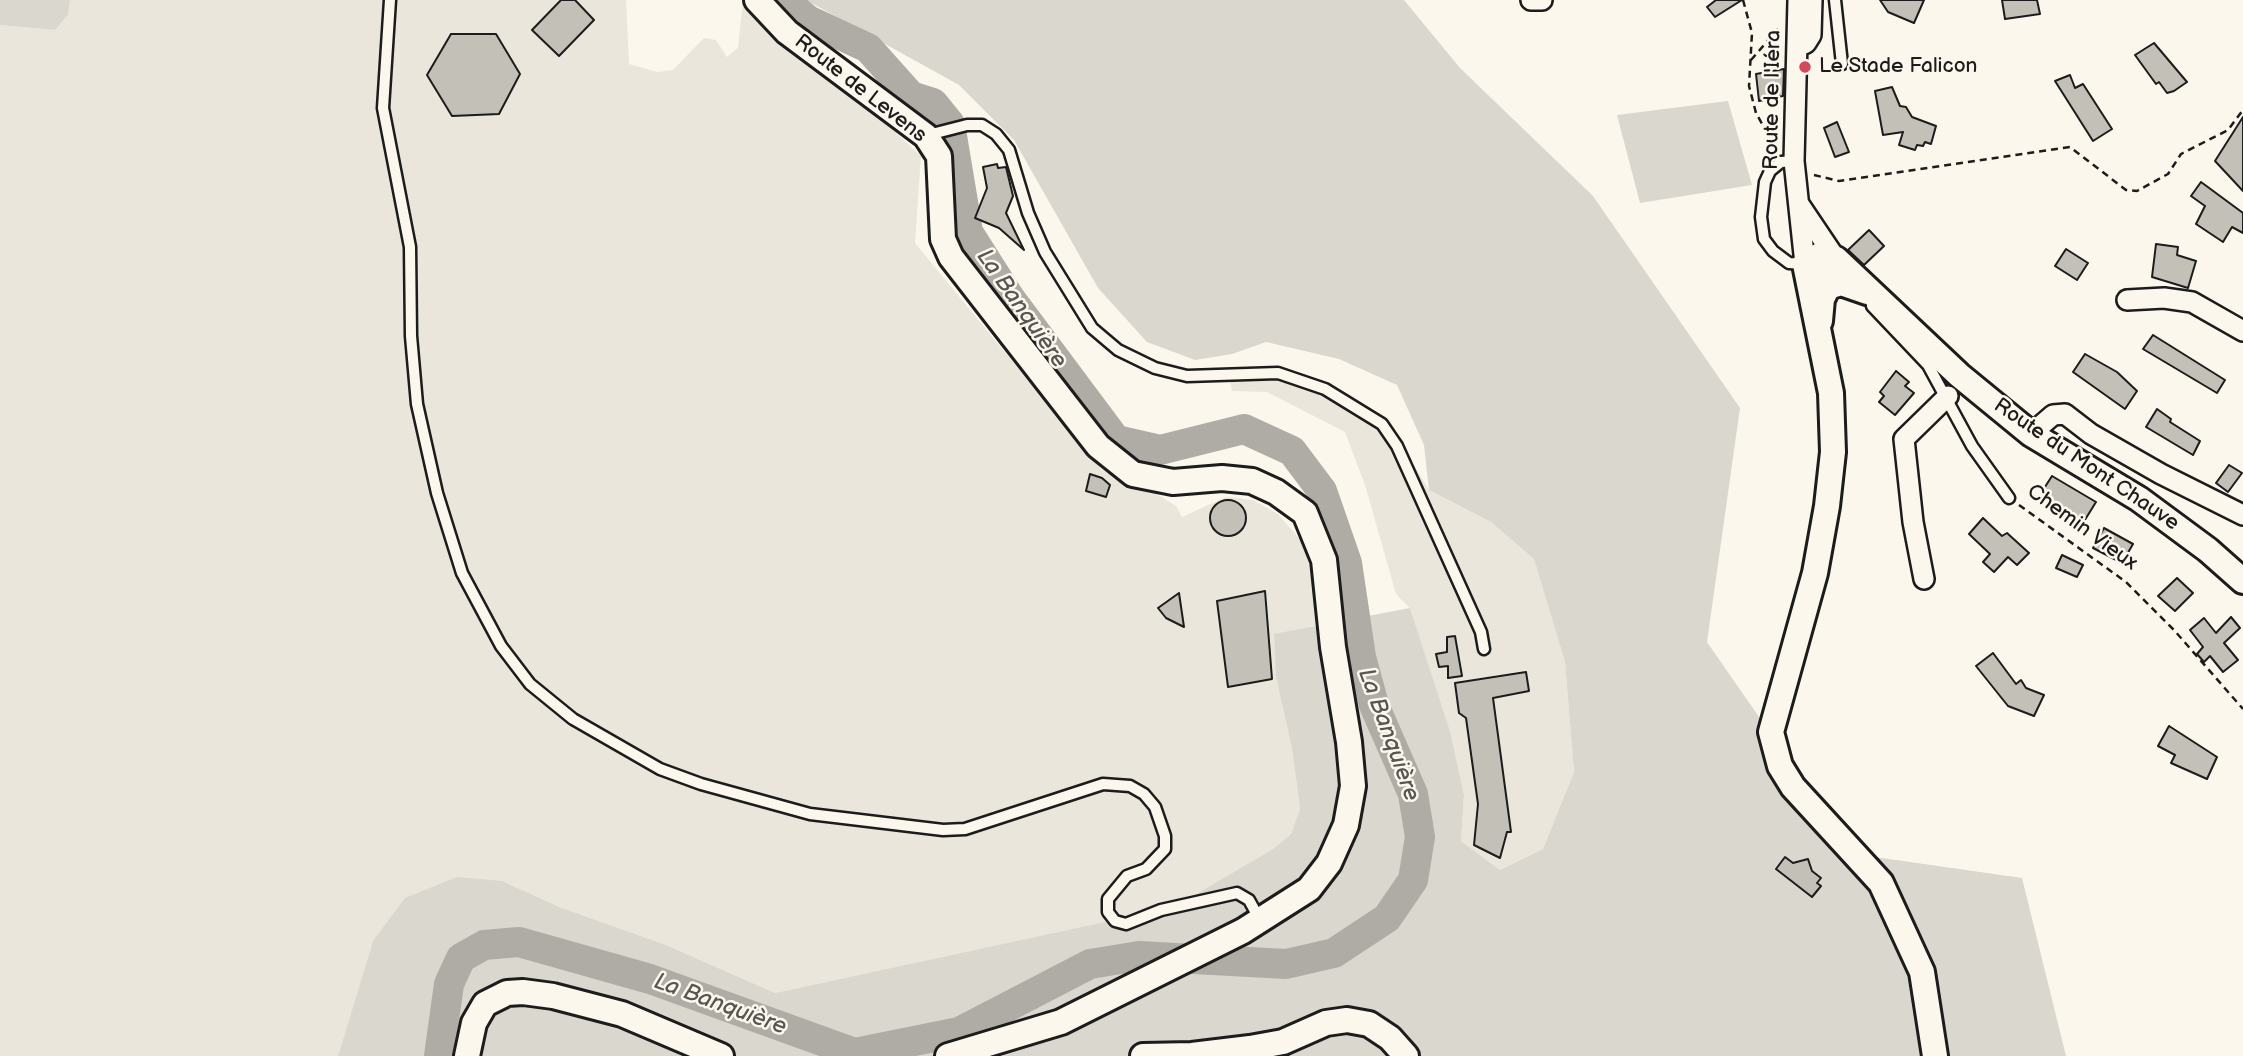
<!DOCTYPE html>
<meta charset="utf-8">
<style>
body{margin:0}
canvas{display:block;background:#fbf7ec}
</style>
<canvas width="2243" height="1056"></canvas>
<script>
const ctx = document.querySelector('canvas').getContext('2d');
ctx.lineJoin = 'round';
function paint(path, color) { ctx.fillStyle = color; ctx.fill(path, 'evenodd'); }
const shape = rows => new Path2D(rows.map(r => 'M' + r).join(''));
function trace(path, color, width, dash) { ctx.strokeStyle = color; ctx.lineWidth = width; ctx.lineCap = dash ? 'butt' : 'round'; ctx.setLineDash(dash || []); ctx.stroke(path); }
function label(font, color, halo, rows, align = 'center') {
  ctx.font = font + ' "Balsamiq Sans",sans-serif'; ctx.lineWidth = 5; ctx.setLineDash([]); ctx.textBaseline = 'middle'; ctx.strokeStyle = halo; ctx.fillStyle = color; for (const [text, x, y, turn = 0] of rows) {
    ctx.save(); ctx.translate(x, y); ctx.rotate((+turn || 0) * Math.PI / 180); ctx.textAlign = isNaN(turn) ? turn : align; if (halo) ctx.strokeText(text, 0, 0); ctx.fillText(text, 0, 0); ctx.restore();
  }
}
paint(shape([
 [70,0,626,0,629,64,657,72,673,70,704,38,716,40,727,57,738,48,743,0,780,41,879,117,921,156,915,243,1101,469,1129,485,1155,493,1176,506,1182,517,1226,497,1253,500,1278,514,1304,544,1314,588,1317,625,1293,632,1292,748,1300,809,1291,834,1273,849,1174,907,775,993,666,945,562,908,502,881,373,941,338,1056,0,1056,0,25,55,30,68,15],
 [1227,368,1276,368,1345,392,1387,420,1429,490,1491,522,1534,559,1565,662,1574,772,1543,849,1500,870,1461,841,1464,795,1450,731,1410,608,1396,594,1365,485,1345,432,1267,392,1232,391]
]), '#eae6dc');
paint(shape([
 [0,0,70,0,68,15,55,30,0,25],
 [806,0,1404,0,1460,68,1593,196,1740,408,1707,642,1854,854,2022,878,2066,1056,338,1056,373,941,405,898,457,877,502,881,562,908,666,945,775,993,1174,907,1273,849,1291,834,1300,809,1292,748,1276,676,1274,634,1410,608,1450,731,1464,795,1461,841,1500,870,1543,849,1574,772,1565,662,1534,559,1491,522,1429,490,1424,445,1397,385,1339,359,1266,342,1232,354,1195,360,1147,342,1098,288,1014,140,959,85],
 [1728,101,1752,185,1640,203,1617,115]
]), '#dad7ce');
trace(shape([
 [439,1056,449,984,461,958,484,945,519,942,650,979,855,1053,959,1032,1090,964,1139,956,1286,964,1334,953,1387,918,1413,880,1420,837,1413,794,1374,705,1361,657,1347,563,1322,491,1292,451,1244,429,1160,450,1116,440,1010,298,968,232,950,124,933,103,911,96,868,48,808,20,784,0]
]), '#afaca5', 30);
const building = shape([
 [561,0,575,0,594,20,559,56,532,30,561,0],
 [1716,0,1742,0,1715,17,1707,7,1716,0],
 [1880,0,1924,0,1914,23,1888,12,1880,0],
 [2002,0,2037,0,2040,14,2005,19,2002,0],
 [451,34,496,34,520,74,499,114,452,116,427,75,451,34],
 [2154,43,2187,82,2174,91,2167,93,2159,82,2156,84,2135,55,2154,43],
 [1784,69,1783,96,1759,101,1756,74,1784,69],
 [2070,75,2075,88,2083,84,2112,129,2093,141,2055,81,2070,75],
 [1892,87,1900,106,1906,107,1912,117,1936,126,1931,144,1925,142,1923,146,1917,145,1915,150,1899,145,1903,132,1883,135,1875,91,1892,87],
 [2243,117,2243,191,2215,161,2243,117],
 [1837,122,1849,152,1835,157,1824,128,1837,122],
 [997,164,998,168,1006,167,1013,196,1006,213,1024,250,999,228,975,218,987,188,983,167,997,164],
 [2201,182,2243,213,2243,233,2232,227,2223,242,2196,224,2205,206,2191,196,2201,182],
 [1869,230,1884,246,1864,265,1848,250,1869,230],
 [2156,244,2178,247,2177,255,2196,261,2188,288,2152,277,2156,244],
 [2066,249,2088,263,2077,280,2055,266,2066,249],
 [2153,335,2225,380,2217,393,2143,349,2153,335],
 [2085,354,2117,372,2137,391,2125,409,2073,372,2085,354],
 [1896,371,1909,382,1905,386,1914,393,1895,415,1879,402,1884,396,1880,392,1896,371],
 [2157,409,2171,419,2170,422,2200,441,2193,455,2146,427,2157,409],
 [2229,465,2242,473,2228,492,2216,483,2229,465],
 [1090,474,1102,478,1110,485,1106,497,1086,491,1090,474],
 [2052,476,2096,502,2083,523,2044,498,2047,493,2043,490,2052,476],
 '1210 518a18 18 0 1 1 36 0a18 18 0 1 1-36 0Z',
 [1983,518,2002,536,2007,533,2029,553,2017,565,2008,557,1994,572,1983,562,1990,554,1969,534,1983,518],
 [2104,528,2133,544,2122,563,2093,548,2104,528],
 [2062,555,2083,565,2077,577,2056,568,2062,555],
 [2177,578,2193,593,2175,611,2158,596,2177,578],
 [1265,591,1272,679,1228,687,1217,601,1265,591],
 [1179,593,1184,627,1166,618,1158,608,1179,593],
 [2231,617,2240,628,2224,643,2238,660,2223,672,2210,656,2204,662,2197,654,2203,647,2190,630,2204,618,2216,633,2231,617],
 [1455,636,1462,676,1448,678,1448,666,1439,667,1436,654,1447,652,1447,637,1455,636],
 [1993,653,2016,684,2021,680,2026,688,2044,695,2034,716,2008,706,1976,666,1993,653],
 [1526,672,1529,691,1493,698,1511,832,1507,832,1500,858,1474,845,1478,804,1466,718,1459,713,1455,683,1526,672],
 [2169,726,2217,757,2207,779,2171,763,2175,755,2158,746,2169,726],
 [1785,857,1793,863,1808,859,1812,871,1821,878,1817,883,1821,886,1812,897,1776,869,1785,857]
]);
paint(building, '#c3c0b8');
trace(building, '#1c1c1c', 2);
const service = shape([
 [390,0,383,108,410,247,411,336,417,404,437,493,462,573,501,646,530,684,573,719,660,769,701,784,810,814,943,830,965,829,1103,784,1130,786,1144,794,1155,807,1165,836,1165,849,1146,869,1127,876,1108,899,1108,912,1115,921,1126,924,1161,910,1237,893,1249,900,1260,920],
 [1835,0,1842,64],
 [928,135,967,125,982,125,996,134,1009,150,1028,213,1045,252,1092,328,1118,350,1155,368,1187,376,1278,373,1325,389,1382,424,1397,446,1481,632,1484,649],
 [1794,161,1781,162,1770,171,1765,182,1761,217,1764,239,1773,251,1789,263,1805,264],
 [1872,306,1928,365,1972,446,2009,498]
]);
const minor = shape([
 [1531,0,1542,0],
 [1798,0,1794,161,1805,264,1841,283],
 [1797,47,1806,43,1811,35,1812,0],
 [1799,204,1836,259,1837,267],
 [2127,300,2164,298,2192,302,2243,331],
 [2031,434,2053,415,2065,414,2091,434,2161,474,2243,515],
 [1924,579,1913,522,1904,439,1948,396]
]);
const tertiary = shape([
 [757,0,787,32,926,136,939,156,943,239,951,257,1098,446,1133,474,1173,482,1222,478,1252,481,1276,492,1305,513,1324,560,1333,647,1349,742,1353,786,1346,825,1329,863,1309,889,1243,931,1061,1022,948,1056],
 [1820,321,1822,299,1828,287,1841,283,1867,292],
 [467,1056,474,1023,485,1004,507,993,523,992,553,996,622,1014,721,1056],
 [1143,1056,1192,1055,1250,1048,1283,1042,1326,1023,1347,1020,1369,1024,1390,1038,1406,1056],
 [1935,1056,1922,972,1881,883,1793,787,1780,766,1771,732,1815,573,1827,506,1833,452,1831,393,1805,264,1820,255,1836,259,1959,375,2031,434,2139,499,2208,550,2243,581]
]);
trace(service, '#1c1c1c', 15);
trace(minor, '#1c1c1c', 24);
trace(tertiary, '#1c1c1c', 30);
trace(shape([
 [1743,0,1752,33,1749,86,1756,113,1775,147],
 [1751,60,1778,29],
 [1814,175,1839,181,2070,147,2126,190,2137,191,2168,174,2181,154,2228,130,2243,110],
 [2019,505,2126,582,2174,630,2243,709]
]), '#1c1c1c', 2.5, [7, 5]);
trace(service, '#fbf7ec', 10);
trace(minor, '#fbf7ec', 19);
trace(tertiary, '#fbf7ec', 24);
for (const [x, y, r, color] of [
 [1805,67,7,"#d1495b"]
]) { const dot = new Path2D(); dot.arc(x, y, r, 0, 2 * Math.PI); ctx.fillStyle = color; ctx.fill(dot); trace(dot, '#fbf7ec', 2.5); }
label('21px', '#1c1c1c', '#fbf7ec', [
 ["Le Stade Falicon",1819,67]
], 'left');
label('21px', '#1c1c1c', '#fbf7ec', [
 ["Route de Levens",860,89,38],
 ["Route de l'Iéra",1773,100,-89],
 ["Route du Mont Chauve",2086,465,34],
 ["Chemin Vieux",2082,528,36]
]);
label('italic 23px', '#575653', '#fbf7ec', [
 ["La Banquière",1021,309,55],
 ["La Banquière",1388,735,70],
 ["La Banquière",720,1005,20]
]);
</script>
